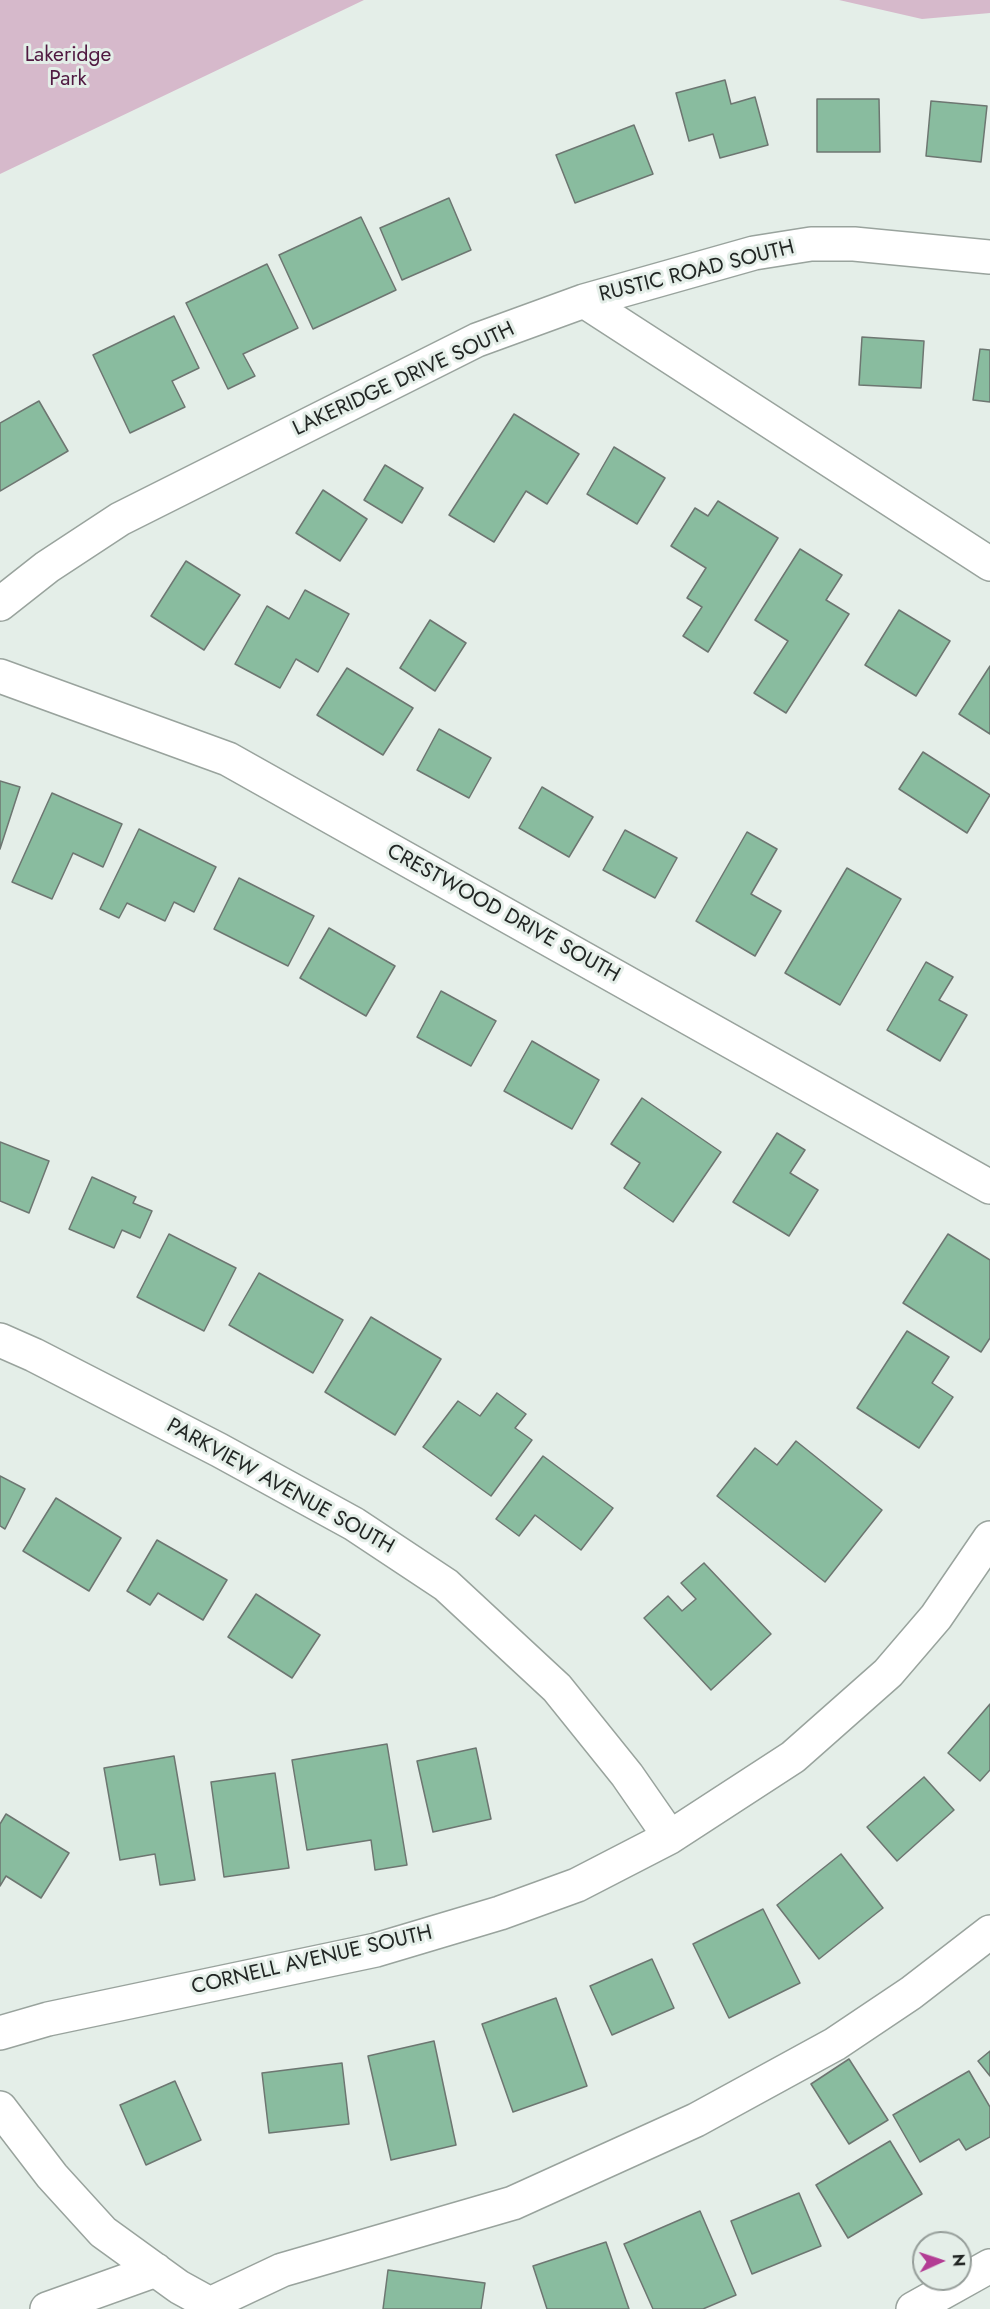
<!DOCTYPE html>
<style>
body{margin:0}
#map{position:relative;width:990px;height:2309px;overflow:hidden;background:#e4eee8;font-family:Jost,sans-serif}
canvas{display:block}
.north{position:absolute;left:912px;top:2231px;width:60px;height:60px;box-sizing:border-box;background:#e4eee8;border:2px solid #969e9a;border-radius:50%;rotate:87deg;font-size:16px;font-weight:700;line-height:24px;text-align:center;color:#222624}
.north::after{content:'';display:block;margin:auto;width:21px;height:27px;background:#b33d94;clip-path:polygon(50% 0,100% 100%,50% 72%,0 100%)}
</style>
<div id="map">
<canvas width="990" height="2309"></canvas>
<div class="north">N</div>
</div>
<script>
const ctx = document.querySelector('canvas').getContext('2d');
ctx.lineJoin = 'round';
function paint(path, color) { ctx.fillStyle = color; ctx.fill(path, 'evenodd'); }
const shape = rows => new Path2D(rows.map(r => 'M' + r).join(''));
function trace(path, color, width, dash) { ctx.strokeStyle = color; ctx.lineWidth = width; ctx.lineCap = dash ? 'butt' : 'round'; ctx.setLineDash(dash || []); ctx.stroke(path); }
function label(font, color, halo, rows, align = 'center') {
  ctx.font = font + ' Jost,sans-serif'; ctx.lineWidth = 6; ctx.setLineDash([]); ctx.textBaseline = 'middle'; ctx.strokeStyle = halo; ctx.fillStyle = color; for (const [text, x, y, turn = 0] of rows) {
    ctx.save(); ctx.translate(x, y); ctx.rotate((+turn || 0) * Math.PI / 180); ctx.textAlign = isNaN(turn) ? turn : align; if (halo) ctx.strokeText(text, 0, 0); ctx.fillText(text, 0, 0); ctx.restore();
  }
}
paint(shape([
 [0,0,364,0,0,174],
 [839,0,990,0,990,13,922,19]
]), '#d6b9cb');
const building = shape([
 [725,80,731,104,755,97,768,145,720,158,713,134,689,141,676,93,725,80],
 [817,99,879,99,880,152,817,152,817,99],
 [931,101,987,106,981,162,926,156,931,101],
 [634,125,653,174,575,203,556,155,634,125],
 [449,198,471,250,402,280,380,228,449,198],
 [361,217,396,290,313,329,279,255,361,217],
 [267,264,298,328,243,354,255,376,228,389,186,303,267,264],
 [174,316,199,368,172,381,185,407,130,433,93,355,174,316],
 [862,337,924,341,921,388,859,385,862,337],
 [980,349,990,350,990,402,973,400,980,349],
 [39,401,68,451,0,491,0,423,39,401],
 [514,414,579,454,547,504,526,491,494,542,449,515,514,414],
 [614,447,665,478,637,524,587,494,614,447],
 [385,465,423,488,402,523,364,500,385,465],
 [323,490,367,519,340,561,296,533,323,490],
 [718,501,778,538,708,652,683,636,702,607,687,598,706,568,671,546,695,508,708,516,718,501],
 [800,549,842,575,826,600,849,614,786,713,754,693,788,641,755,620,800,549],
 [186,561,240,595,204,650,151,616,186,561],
 [305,590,349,614,318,672,296,659,280,688,235,664,267,606,289,619,305,590],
 [899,610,950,641,916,696,865,665,899,610],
 [430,620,466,643,435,691,400,668,430,620],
 [990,666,990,734,959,714,990,666],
 [347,668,413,708,383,755,317,715,347,668],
 [439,729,491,758,469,798,417,770,439,729],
 [923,752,990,795,967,833,899,789,923,752],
 [0,781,20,787,0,849,0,781],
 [542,787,593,817,569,857,519,828,542,787],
 [52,793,122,824,103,867,73,853,52,899,12,882,52,793],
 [139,829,216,867,194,912,174,902,165,921,127,903,119,918,100,909,139,829],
 [625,830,677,858,655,898,603,870,625,830],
 [747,832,777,849,751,894,781,911,755,956,696,921,747,832],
 [847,868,901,899,840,1005,785,973,847,868],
 [239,878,314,916,288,966,214,929,239,878],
 [329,928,395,966,366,1016,300,978,329,928],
 [926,962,953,977,939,1000,967,1015,940,1061,887,1030,926,962],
 [441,991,496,1021,471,1066,417,1037,441,991],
 [532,1041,599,1080,572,1129,504,1091,532,1041],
 [642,1098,721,1152,673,1222,624,1188,640,1163,611,1144,642,1098],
 [777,1133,805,1150,790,1173,818,1190,789,1236,733,1202,777,1133],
 [0,1142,49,1161,29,1213,0,1201,0,1142],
 [92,1177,136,1197,133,1203,152,1211,140,1238,122,1230,114,1248,69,1229,92,1177],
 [169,1234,236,1268,204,1331,137,1297,169,1234],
 [948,1234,990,1260,990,1338,981,1352,903,1303,948,1234],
 [259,1273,343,1320,313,1373,229,1325,259,1273],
 [371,1317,441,1359,395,1435,325,1392,371,1317],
 [907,1331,949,1357,932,1383,953,1397,919,1448,857,1408,907,1331],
 [497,1393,526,1414,515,1428,532,1440,491,1496,423,1447,458,1401,480,1416,497,1393],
 [796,1441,882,1510,825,1582,717,1496,755,1448,777,1465,796,1441],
 [543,1456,613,1508,581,1550,535,1515,519,1536,496,1519,543,1456],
 [0,1476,25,1489,5,1529,0,1526,0,1476],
 [56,1498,121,1538,89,1591,23,1551,56,1498],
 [157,1540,227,1580,203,1620,158,1593,150,1605,127,1591,157,1540],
 [704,1563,771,1634,711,1690,644,1618,668,1596,682,1611,696,1599,681,1583,704,1563],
 [256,1594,320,1635,292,1678,228,1637,256,1594],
 [990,1704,990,1770,980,1781,948,1753,990,1704],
 [387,1744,407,1865,375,1870,371,1840,307,1850,292,1760,387,1744],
 [476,1748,491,1819,433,1832,417,1761,476,1748],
 [174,1756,195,1880,160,1885,155,1854,120,1860,104,1768,174,1756],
 [275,1773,289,1868,224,1877,211,1782,275,1773],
 [924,1777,954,1810,897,1861,867,1827,924,1777],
 [6,1814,69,1853,41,1898,6,1876,0,1886,0,1824,6,1814],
 [841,1854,883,1908,819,1959,777,1905,841,1854],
 [763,1909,800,1983,729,2018,693,1944,763,1909],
 [652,1959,674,2008,612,2035,590,1986,652,1959],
 [556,1998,587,2086,513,2112,482,2024,556,1998],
 [434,2041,456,2145,391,2160,368,2056,434,2041],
 [990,2051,990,2076,978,2061,990,2051],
 [849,2059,888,2120,849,2144,811,2084,849,2059],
 [342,2063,349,2124,269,2133,262,2073,342,2063],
 [969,2071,990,2107,990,2137,966,2150,959,2139,920,2162,893,2115,969,2071],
 [175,2081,201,2140,146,2165,120,2105,175,2081],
 [890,2141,922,2194,848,2238,816,2185,890,2141],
 [799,2193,821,2246,752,2274,731,2221,799,2193],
 [700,2211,736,2295,703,2309,653,2309,624,2244,700,2211],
 [606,2242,629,2309,547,2309,533,2266,606,2242],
 [388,2270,485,2283,481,2309,383,2309,388,2270]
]);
paint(building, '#89bc9f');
trace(building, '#6d7671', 1.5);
const minor = shape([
 [584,301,990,564],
 [0,604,47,567,120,519,477,340,584,301,754,253,811,244,854,244,990,257],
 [0,676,228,759,990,1187],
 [0,1340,34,1355,219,1450,354,1524,446,1585,557,1688,627,1775,670,1837],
 [0,2033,48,2019,376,1950,500,1913,577,1885,670,1837,793,1757,888,1673,936,1617,990,1538],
 [0,2108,52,2176,103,2232,179,2287,219,2309],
 [210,2304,282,2270,513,2203,696,2120,835,2044,911,1993,990,1932],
 [47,2309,156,2270],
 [913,2309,990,2266]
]);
trace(minor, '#99a39d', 36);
trace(minor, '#fff', 33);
label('21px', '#501941', '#e4eee8', [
 ["Lakeridge",68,56],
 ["Park",68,80]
]);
label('21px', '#222624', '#e4eee8', [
 ["RUSTIC ROAD SOUTH",697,272,-14],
 ["LAKERIDGE DRIVE SOUTH",404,380,-25],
 ["CRESTWOOD DRIVE SOUTH",503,914,29],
 ["PARKVIEW AVENUE SOUTH",280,1487,29],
 ["CORNELL AVENUE SOUTH",312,1961,-13]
]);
</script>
